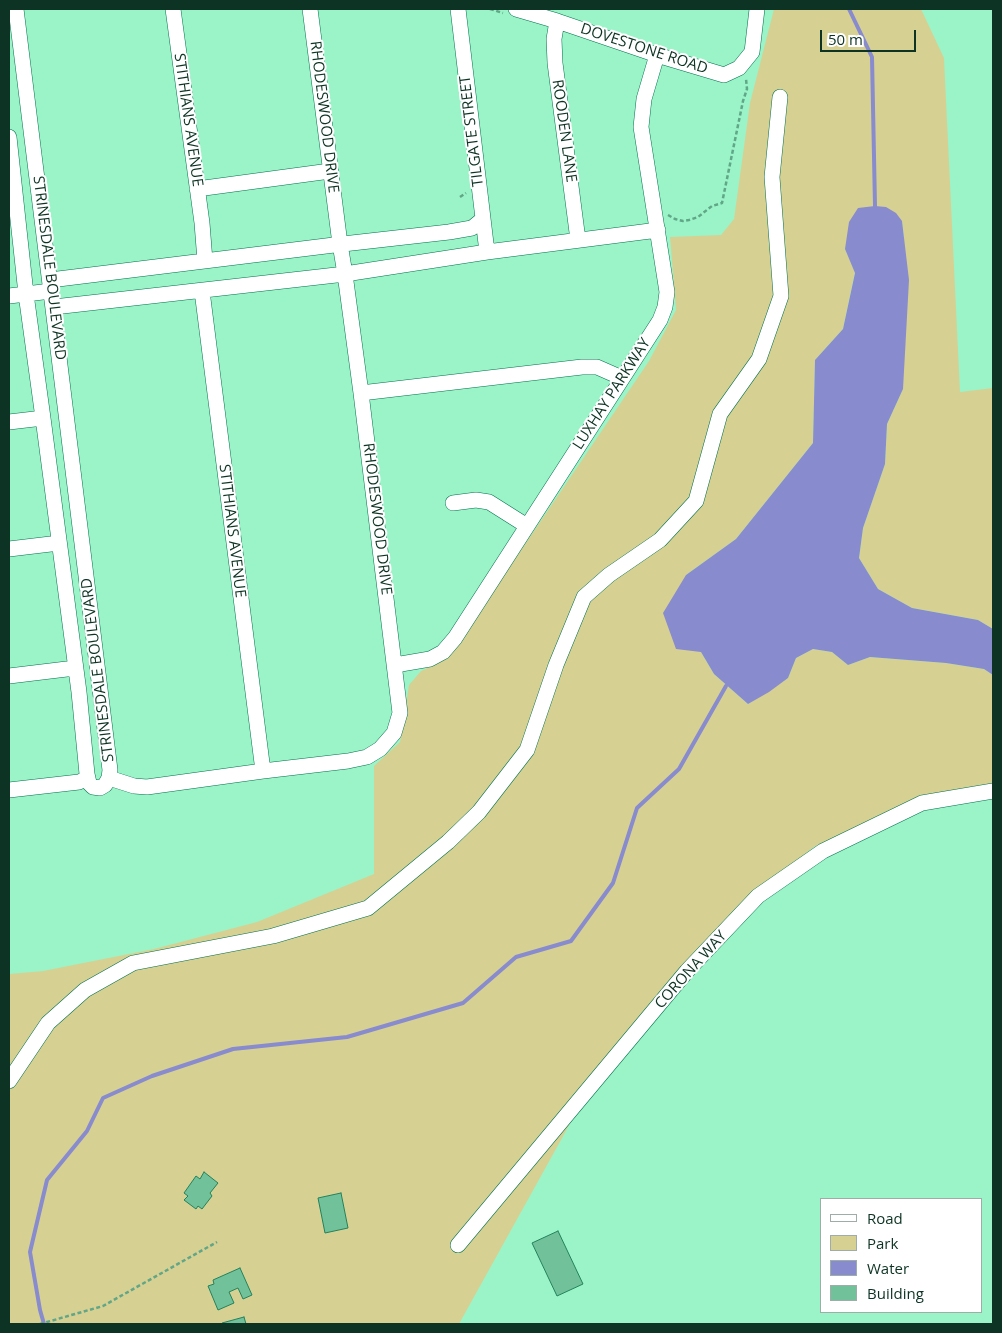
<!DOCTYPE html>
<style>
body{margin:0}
#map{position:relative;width:1002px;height:1333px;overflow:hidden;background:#9af4c8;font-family:"Open Sans",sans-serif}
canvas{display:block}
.frame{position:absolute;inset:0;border:10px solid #0c3323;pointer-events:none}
.legend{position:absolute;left:820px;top:1198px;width:162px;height:115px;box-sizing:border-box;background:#fff;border:1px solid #9eada7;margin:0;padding:6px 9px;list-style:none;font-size:15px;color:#0c3323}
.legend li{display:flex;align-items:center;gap:10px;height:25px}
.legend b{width:25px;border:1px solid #9eada7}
.scale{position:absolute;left:820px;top:30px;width:96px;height:22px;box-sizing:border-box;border:2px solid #0c3323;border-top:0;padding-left:6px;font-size:15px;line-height:18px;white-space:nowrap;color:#0c3323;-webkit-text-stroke:4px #fff;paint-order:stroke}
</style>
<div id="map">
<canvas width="1002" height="1333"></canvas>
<div class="frame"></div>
<ul class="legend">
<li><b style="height:6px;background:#fff"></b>Road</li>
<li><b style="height:14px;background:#d7d093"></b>Park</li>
<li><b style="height:14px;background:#888bcd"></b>Water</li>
<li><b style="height:14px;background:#71c19a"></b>Building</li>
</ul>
<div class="scale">50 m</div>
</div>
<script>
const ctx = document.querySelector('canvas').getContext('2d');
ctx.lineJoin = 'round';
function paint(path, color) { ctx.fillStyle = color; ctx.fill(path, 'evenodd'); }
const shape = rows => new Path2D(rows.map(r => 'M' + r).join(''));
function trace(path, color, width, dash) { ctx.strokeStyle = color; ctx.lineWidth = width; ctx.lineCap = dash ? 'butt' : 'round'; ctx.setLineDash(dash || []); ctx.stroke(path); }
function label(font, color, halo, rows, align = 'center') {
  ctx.font = font + ' "Open Sans",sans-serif'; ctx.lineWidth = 4; ctx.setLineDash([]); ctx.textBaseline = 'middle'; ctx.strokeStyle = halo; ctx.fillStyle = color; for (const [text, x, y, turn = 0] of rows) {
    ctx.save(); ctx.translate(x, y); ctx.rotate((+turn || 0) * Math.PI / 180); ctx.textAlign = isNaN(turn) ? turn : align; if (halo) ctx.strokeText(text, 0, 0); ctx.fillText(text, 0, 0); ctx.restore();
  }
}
paint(shape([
 [774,9,921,9,944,58,960,392,993,388,993,629,978,620,912,608,878,589,859,558,863,528,885,464,887,424,903,389,904,237,902,221,845,249,855,272,843,329,815,360,813,443,736,539,686,575,701,652,714,674,748,704,788,678,796,658,813,649,832,652,848,665,870,657,946,663,984,669,993,675,993,784,920,797,814,847,748,899,582,1102,459,1324,9,1324,9,974,43,971,154,949,257,922,374,874,374,766,400,742,409,685,421,671,448,658,649,361,676,310,670,237,721,235,734,219,750,103]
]), '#d7d093');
paint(shape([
 [875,206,886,207,896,213,902,221,909,280,903,389,887,424,885,464,863,528,859,558,878,589,912,608,978,620,993,629,993,675,984,669,946,663,870,657,848,665,832,652,813,649,796,658,788,678,769,692,748,704,714,674,701,652,676,649,663,613,686,575,736,539,813,443,815,360,843,329,855,273,845,249,849,222,858,208]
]), '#888bcd');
trace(shape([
 [849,9,872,57,875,206],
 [44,1324,40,1310,30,1252,47,1180,87,1131,103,1098,152,1076,233,1049,347,1037,463,1003,516,957,571,941,613,883,637,808,679,769,726,686]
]), '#888bcd', 4);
const building = shape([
 [204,1172,218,1183,210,1193,212,1196,202,1209,198,1206,196,1209,184,1200,188,1196,184,1193,196,1176,200,1179,204,1172],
 [341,1193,348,1228,325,1233,318,1198,341,1193],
 [558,1231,583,1284,557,1296,532,1243,558,1231],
 [240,1268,252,1295,243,1299,238,1288,229,1292,234,1303,218,1310,208,1286,214,1284,213,1280,240,1268],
 [244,1317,246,1324,222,1324,222,1323,244,1317]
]);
paint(building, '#71c19a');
trace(building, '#23825c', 1);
const minor = shape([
 [173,9,202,223,205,261],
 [458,9,487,252],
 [516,9,557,21,657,55,724,75,739,68,752,52,757,9],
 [557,21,554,39,555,63,578,240],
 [9,137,26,294,43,418,79,692,87,774,89,783,93,787,100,788,105,785,109,778,110,770,16,9],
 [197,189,330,171],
 [50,280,334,245,449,232,472,228,483,219],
 [202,291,263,771],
 [9,296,51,291],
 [54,307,345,274,487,252,658,230],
 [361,393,582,367,597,367,622,378],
 [9,422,43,418],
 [453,503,476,500,489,502,527,526],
 [9,549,59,543],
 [395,665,430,659,443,652,455,638,660,320,665,307,667,292,641,127,644,99,657,55],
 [9,676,75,668],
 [109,778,134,786,147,787,263,771,348,761,367,757,380,749,394,733,400,713,361,393,345,274,340,244,310,9],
 [9,790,79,782,88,778],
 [9,1081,48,1023,85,990,133,963,273,936,368,908,448,842,479,812,527,750,556,665,584,597,609,575,660,540,696,501,720,414,759,359,781,296,772,177,780,97],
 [458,1245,687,971,758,896,823,851,922,803,993,791]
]);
trace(minor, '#01714c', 16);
trace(shape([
 [490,9,503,13],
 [460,197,466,193],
 [668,215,675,219,683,221,689,220,698,217,712,206,722,203,743,101,747,89,746,79],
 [40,1324,103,1306,217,1242]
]), '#61a686', 2.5, [4, 2.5]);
trace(minor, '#fff', 15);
label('15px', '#0c3323', '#fff', [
 ["DOVESTONE ROAD",644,49,18],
 ["RHODESWOOD DRIVE",324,117,83],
 ["STITHIANS AVENUE",188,120,82],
 ["TILGATE STREET",472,131,-97],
 ["ROODEN LANE",564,131,82],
 ["STRINESDALE BOULEVARD",49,268,83],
 ["LUXHAY PARKWAY",612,394,-57],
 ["RHODESWOOD DRIVE",377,519,83],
 ["STITHIANS AVENUE",232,531,83],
 ["STRINESDALE BOULEVARD",98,670,-97],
 ["CORONA WAY",691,970,-48]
]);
</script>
